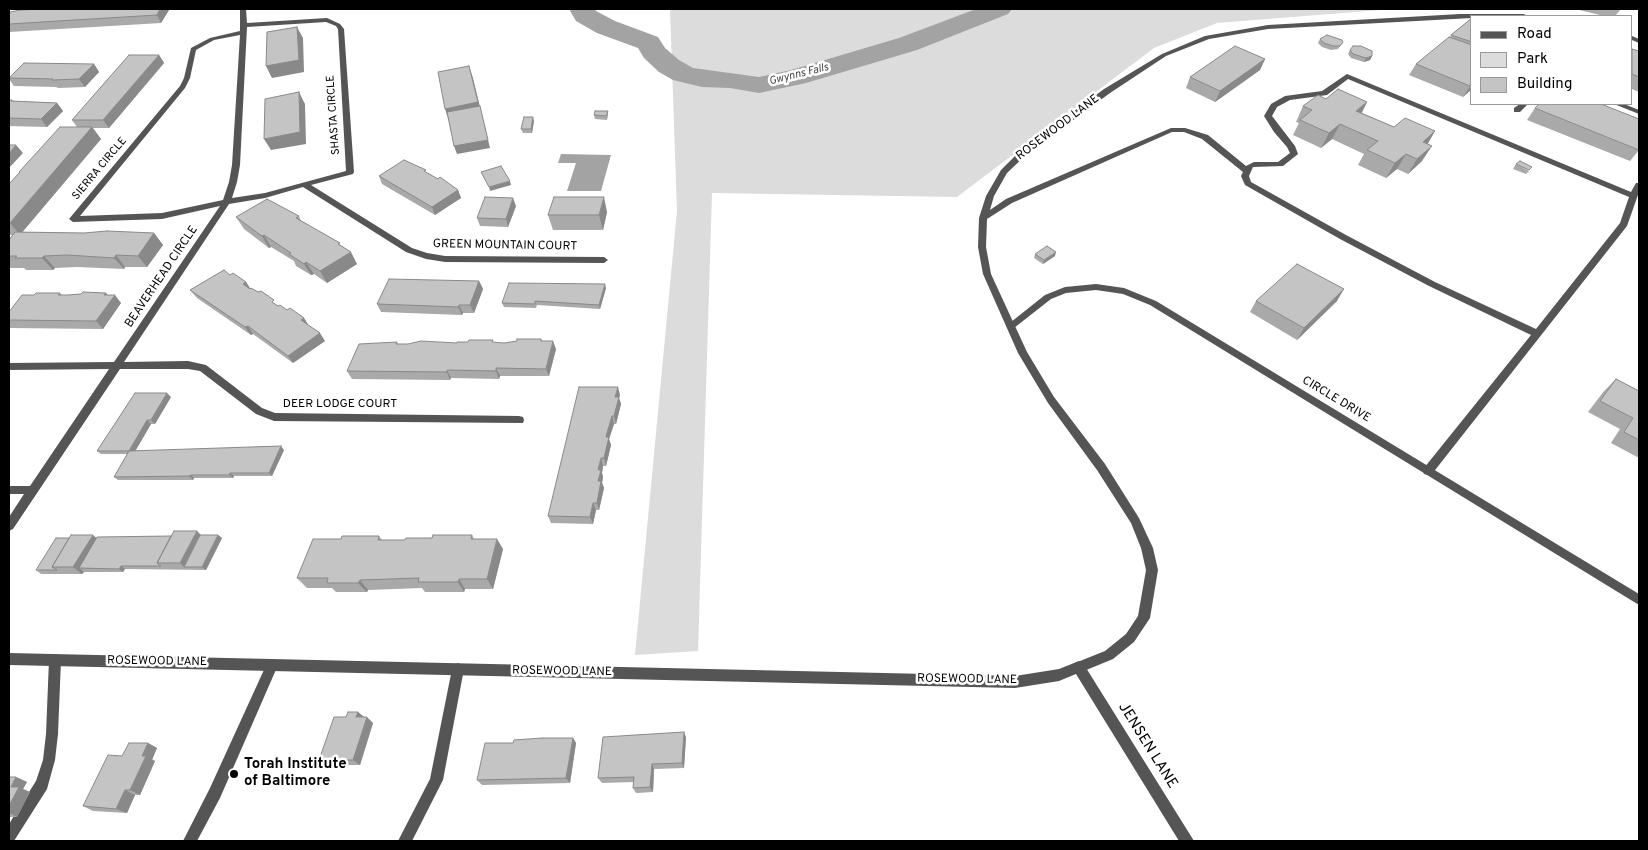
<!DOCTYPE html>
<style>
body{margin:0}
#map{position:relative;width:1648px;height:850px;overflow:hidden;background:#fff;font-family:Overpass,sans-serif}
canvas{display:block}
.frame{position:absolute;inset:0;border:10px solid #000;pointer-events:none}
.legend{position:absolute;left:1470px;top:15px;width:162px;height:90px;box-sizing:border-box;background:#fff;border:1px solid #999;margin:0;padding:6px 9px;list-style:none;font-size:15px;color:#000}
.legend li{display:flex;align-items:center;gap:10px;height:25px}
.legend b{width:25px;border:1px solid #999}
</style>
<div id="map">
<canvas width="1648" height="850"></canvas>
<div class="frame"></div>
<ul class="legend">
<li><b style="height:6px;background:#555"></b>Road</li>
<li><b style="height:14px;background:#dcdcdc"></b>Park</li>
<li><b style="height:14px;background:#c4c4c4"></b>Building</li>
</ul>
</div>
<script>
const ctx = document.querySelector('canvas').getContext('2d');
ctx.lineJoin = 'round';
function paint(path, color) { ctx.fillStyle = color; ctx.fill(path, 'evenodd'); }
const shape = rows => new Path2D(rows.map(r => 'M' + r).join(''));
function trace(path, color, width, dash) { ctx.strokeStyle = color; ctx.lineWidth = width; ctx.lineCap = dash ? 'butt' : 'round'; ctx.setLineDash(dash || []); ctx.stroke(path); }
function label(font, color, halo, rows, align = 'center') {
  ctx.font = font + ' Overpass,sans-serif'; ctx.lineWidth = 5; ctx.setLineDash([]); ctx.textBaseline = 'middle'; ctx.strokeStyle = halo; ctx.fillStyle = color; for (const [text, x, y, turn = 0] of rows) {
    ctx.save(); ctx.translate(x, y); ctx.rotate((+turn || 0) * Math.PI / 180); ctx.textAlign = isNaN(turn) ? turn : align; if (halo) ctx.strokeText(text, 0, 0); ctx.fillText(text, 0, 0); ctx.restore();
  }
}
paint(shape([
 [670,9,1393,9,1217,23,1154,48,957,197,712,193,698,651,635,655,677,211]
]), '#dcdcdc');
paint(shape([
 [561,154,611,155,601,191,567,191,576,163,558,163]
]), '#a3a3a3');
paint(shape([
 [569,9,595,9,596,11,615,21,658,37,665,48,679,60,693,68,759,77,791,70,899,38,976,9,1012,9,1008,14,917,50,806,83,759,93,730,88,702,87,673,80,659,72,644,58,638,48,597,33,576,21,569,9]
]), '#a3a3a3');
paint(shape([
 [1460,14,1524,14,1527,16,1472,16,1472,18,1268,29,1209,39,1166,56,1110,93,1026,155,1007,173,994,196,990,210,1006,199,1171,128,1185,128,1208,135,1246,166,1254,162,1278,162,1290,153,1287,147,1274,132,1264,116,1271,104,1285,96,1322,91,1347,74,1631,192,1636,183,1639,183,1639,192,1627,226,1432,474,1428,475,1424,474,1423,471,1424,468,1531,335,1429,286,1340,239,1245,185,1241,176,1243,172,1202,139,1184,132,1172,132,1012,203,987,219,986,247,991,274,1027,352,1054,397,1105,464,1139,518,1153,548,1158,570,1150,618,1134,642,1113,659,1079,673,1075,671,1073,667,1075,663,1105,651,1126,634,1138,616,1146,570,1141,548,1131,523,1097,470,1048,403,1018,353,983,274,978,247,979,218,986,196,1001,170,1020,151,1104,89,1162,54,1205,36,1268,25,1460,14],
 [1348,79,1629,197,1620,223,1536,329,1435,282,1346,235,1251,182,1249,176,1253,167,1283,166,1298,154,1295,146,1272,116,1277,107,1290,100,1327,95,1348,79],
 [1632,36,1639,39,1639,43,1632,40,1632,36],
 [1520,104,1528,104,1520,112,1514,112,1514,108,1520,104],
 [1614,104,1624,104,1639,110,1639,114,1614,104],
 [55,654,59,656,61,660,58,734,55,760,47,789,14,841,9,841,9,824,36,781,43,760,46,734,49,660,51,656,55,654],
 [272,659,276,661,278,665,220,798,197,841,183,841,210,788,268,661,272,659],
 [458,663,462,665,464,669,443,780,412,841,398,841,430,779,452,669,454,665,458,663]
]), '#555');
paint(shape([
 [240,9,246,9,247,23,327,18,340,24,344,29,354,172,353,174,311,185,412,248,427,253,445,256,604,257,608,260,604,263,445,262,426,259,406,252,303,187,265,198,229,204,124,362,188,361,206,365,262,408,275,413,519,416,523,417,524,420,523,423,274,421,256,414,200,371,188,369,120,369,13,529,9,531,9,517,24,494,9,494,9,486,30,486,109,369,9,370,9,363,114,362,220,206,162,219,73,222,69,219,180,86,184,78,191,48,210,38,240,31,240,9],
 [326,22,336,26,338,29,346,171,265,193,232,198,237,182,240,165,247,27,326,22],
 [240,35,232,165,229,182,223,200,162,213,80,216,185,88,190,78,196,50,214,40,240,35],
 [1096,284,1124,288,1156,301,1639,594,1639,605,1150,305,1123,294,1096,290,1066,293,1051,299,1014,328,1011,329,1006,326,1045,295,1065,287,1096,284],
 [9,653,1015,676,1059,669,1079,661,1083,663,1194,841,1179,841,1076,674,1059,681,1015,688,9,665,9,653]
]), '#555');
paint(shape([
 [45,9,168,9,169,10,161,23,9,32,9,13],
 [1575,9,1621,9,1615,16,1604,16],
 [1472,18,1472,89,1463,97,1409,75,1416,64,1450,37,1451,35],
 [1320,39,1343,42,1338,49,1331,50,1322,47,1318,43],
 [1632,49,1639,51,1639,92,1632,89],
 [1350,50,1372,56,1370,60,1364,62,1351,58,1348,54],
 [159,55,164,63,109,128,93,128,101,139,22,232,84,233,154,233,163,245,147,267,125,267,124,269,77,267,55,268,53,270,26,270,24,268,9,268,9,240,13,235,9,235,9,184,19,173,19,172,77,127,72,120],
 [1265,59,1260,70,1215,102,1186,88,1190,77],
 [94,64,99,72,85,87,58,88,56,87,14,86,9,79,9,77],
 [1326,99,1367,102,1362,113,1394,127,1435,131,1427,144,1422,161,1408,174,1397,169,1386,178,1358,165,1364,154,1332,139,1321,148,1293,135,1299,123,1296,122,1303,106],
 [9,100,12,100,14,101,57,103,63,111,47,127,9,126],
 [1535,108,1639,150,1630,161,1527,120],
 [608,111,608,116,607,120,595,119,594,115],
 [534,121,532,133,523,133,521,129],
 [1516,164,1529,171,1526,174,1513,169],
 [427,173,458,190,461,198,435,215,382,184,379,176],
 [516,206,508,227,480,226,477,218],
 [607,212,603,230,553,230,548,215],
 [299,216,301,221,343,247,357,264,327,283,314,274,311,275,296,266,294,261,271,247,269,248,244,229,236,217],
 [1035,254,1055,256,1043,264,1034,258],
 [230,275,246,282,250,288,278,306,304,318,308,325,325,341,293,363,253,334,251,335,197,298,190,290],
 [479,281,483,289,474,313,463,313,462,315,381,312,377,304],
 [606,288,600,309,537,305,536,308,504,307,502,303],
 [60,293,62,295,68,295,106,293,107,295,121,303,103,329,10,328,9,326,9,312,34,295],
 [1256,301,1337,301,1297,340,1250,312],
 [541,339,542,341,556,349,549,376,500,376,499,379,451,378,450,380,352,379,347,371,397,342,398,344,504,343],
 [1616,379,1639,391,1639,458,1611,443,1620,429,1588,412,1604,391],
 [620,395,619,398,621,404,616,424,614,424,609,439,611,445,606,466,603,466,602,473,603,477,602,483,604,488,599,510,596,510,593,524,551,523,548,516],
 [171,397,155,424,151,424,135,451,284,450,272,476,234,476,233,478,194,478,193,480,118,480,114,477,127,454,101,454,97,451],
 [200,535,218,535,222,538,206,570,125,569,123,572,84,572,82,574,41,574,36,570,97,538,171,536],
 [472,535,474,539,503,549,493,589,465,589,464,592,425,592,422,588,368,590,367,592,336,592,332,588,307,588,297,578,341,539,379,536,382,540,405,540],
 [358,712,364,717,373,723,360,765,326,765,319,760,346,717],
 [686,737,684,768,654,769,653,792,636,793,633,788,634,782,602,783,598,778],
 [573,738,576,743,570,783,482,785,477,780,513,743],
 [148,743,157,748,152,759,155,761,140,795,135,795,127,813,93,811,83,806,122,756],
 [9,777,16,777,27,782,23,789,30,792,17,817,9,817]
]), '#a9a9a9');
paint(shape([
 [160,9,168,9,169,10,161,23,157,15],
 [297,27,303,38,304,72,272,78,266,66],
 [159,55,164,63,109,128,103,120],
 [1372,56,1370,60,1364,62,1366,58],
 [1265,59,1260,70,1215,102,1220,91],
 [94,64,99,72,85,87,79,79],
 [469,66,473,78,490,148,457,154,454,146,449,121,445,109],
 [1472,84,1472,89,1463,97,1470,86],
 [299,92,305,104,306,144,271,150,264,139],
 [1367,102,1359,117,1356,111],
 [57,103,63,111,47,127,41,119],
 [533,117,534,121,532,133,531,129],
 [1340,124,1332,139,1321,148,1329,133],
 [92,127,101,139,20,235,10,223],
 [1435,131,1426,147,1423,142],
 [16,145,23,153,9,168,9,153],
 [1432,146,1422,161,1408,174,1417,159],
 [1406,154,1397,169,1386,178,1395,163],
 [510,181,511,185,490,191,489,187],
 [458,190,461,198,435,215,432,207],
 [604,197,607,212,603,230,599,215],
 [513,198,516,206,508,227,506,219],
 [154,233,163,245,147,267,138,256],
 [264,235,271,247,269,248,262,236],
 [351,252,357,264,327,283,320,271],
 [1056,252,1055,256,1043,264,1044,260],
 [116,255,125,267,124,269,114,258],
 [44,256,55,268,53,270,42,258],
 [306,262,314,274,311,275,304,264],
 [479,281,483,289,474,313,470,305],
 [246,282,251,290,243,284],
 [605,284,606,288,600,309,599,305],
 [1344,289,1337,301,1297,340,1304,328],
 [106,293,111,299,115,295,121,303,103,329,96,321,104,295],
 [459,305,463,313,462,315,458,307],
 [304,318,309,326,301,320],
 [248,326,253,334,251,335,245,327],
 [320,333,325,341,293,363,288,356],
 [553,341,556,349,549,376,546,369],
 [496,368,500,376,499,379,496,371],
 [447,370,451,378,450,380,447,372],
 [618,387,620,395,619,398,621,404,616,424,614,416,615,397],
 [167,393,171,397,155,424,151,420],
 [612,416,614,424,609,439,611,445,606,466,604,458,606,437],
 [147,420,151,424,133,455,129,451],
 [281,446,284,450,272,476,269,473],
 [601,458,603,466,602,473,603,477,602,483,604,488,599,510,597,503,598,470],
 [230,473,234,476,233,478,229,475],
 [191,475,194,478,193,480,189,476],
 [593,503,596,510,593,524,590,517],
 [197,531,204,538,184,567,180,563],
 [93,535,101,542,79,568,84,572,82,574,73,567],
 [218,535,222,538,206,570,202,567],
 [497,539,503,549,493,589,487,579],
 [121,566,125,569,123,572,119,569],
 [459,579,465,589,464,592,458,582],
 [360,580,368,590,367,592,358,583],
 [358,712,364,717,356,717],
 [367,717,373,723,360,765,353,760],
 [684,732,686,737,684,768,682,763],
 [573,738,576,743,570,783,566,778],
 [148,743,157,748,152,760,155,761,140,795,130,790,142,756],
 [652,764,654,769,653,792,650,787],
 [16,777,27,782,23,789,30,792,17,817,9,813,11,787],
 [125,790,135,795,127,813,116,809]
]), '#898989');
const building = shape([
 [45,9,160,9,157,15,9,24,9,13,10,12,20,10,45,9],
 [1472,18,1472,42,1451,35,1472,18],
 [297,27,299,60,266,66,267,32,297,27],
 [1327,35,1342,40,1343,42,1340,46,1333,46,1324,43,1320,39,1327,35],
 [1449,37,1472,45,1472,84,1470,86,1416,64,1449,37],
 [1235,46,1265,59,1220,91,1190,77,1235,46],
 [1353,46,1361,46,1372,51,1372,56,1366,58,1353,54,1350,50,1353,46],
 [1632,49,1639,51,1639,77,1632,74,1632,49],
 [129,55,159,55,103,120,72,120,129,55],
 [24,63,94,64,79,79,52,80,53,79,9,78,24,63],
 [469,66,478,102,445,109,438,72,469,66],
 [1338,89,1367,102,1356,111,1394,127,1405,118,1435,131,1423,142,1432,146,1417,159,1406,154,1395,163,1367,150,1378,141,1340,124,1329,133,1300,120,1312,110,1303,106,1318,95,1326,99,1338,89],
 [299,92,300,132,264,139,265,99,299,92],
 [9,100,12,100,11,101,57,103,41,119,9,118,9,100],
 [1539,104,1601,104,1639,119,1639,150,1535,108,1539,104],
 [480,106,488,140,454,146,447,112,480,106],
 [595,111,608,111,606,116,594,115,595,111],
 [524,117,533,117,531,129,521,129,524,117],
 [60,127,92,127,10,223,9,223,9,184,20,172,19,172,60,127],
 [9,145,16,145,9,153,9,145],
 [404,160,426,170,424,171,438,179,440,177,458,190,432,207,379,176,404,160],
 [1520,161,1532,167,1529,170,1516,164,1520,161],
 [501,166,510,181,489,187,481,172,501,166],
 [485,197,513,198,506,219,477,218,485,197],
 [554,197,604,197,599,215,548,215,554,197],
 [267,199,299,216,296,218,340,243,338,244,351,252,320,271,306,262,304,264,289,254,291,253,264,235,262,236,236,217,267,199],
 [107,231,154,233,138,256,116,255,114,258,67,255,44,256,42,258,15,258,17,256,9,256,9,240,15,232,84,233,107,231],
 [1047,246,1056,252,1044,260,1035,254,1047,246],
 [1297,264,1344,289,1304,328,1256,301,1297,264],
 [224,270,230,275,233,273,246,282,243,284,250,289,251,288,258,292,261,291,274,300,272,302,278,306,280,305,287,310,290,308,304,318,301,320,320,333,288,356,248,326,245,327,190,290,224,270],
 [389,279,479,281,470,305,459,305,458,307,377,304,389,279],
 [509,283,605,284,599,305,535,301,535,304,502,303,509,283],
 [83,292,106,293,104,295,115,295,96,321,9,320,9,312,22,295,34,295,36,293,60,293,58,295,68,295,81,294,83,292],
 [517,339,541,339,541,341,553,341,546,369,496,368,496,371,447,370,447,372,347,371,359,344,397,342,396,344,408,344,421,341,457,343,457,342,468,342,469,340,493,340,492,342,504,343,517,341,517,339],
 [1616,379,1639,391,1639,440,1624,432,1633,418,1600,401,1616,379],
 [579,387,618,387,615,397,619,397,614,416,612,416,607,433,606,437,609,437,604,458,601,458,598,470,601,470,598,481,601,481,597,503,593,503,590,517,548,516,579,387],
 [135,393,167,393,151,420,147,420,129,451,97,451,135,393],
 [281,446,269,473,230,473,229,475,191,475,189,476,114,477,129,451,281,446],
 [174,531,197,531,180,563,157,563,174,531],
 [71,535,93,535,73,567,52,567,71,535],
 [200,535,218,535,202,567,184,567,200,535],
 [433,535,472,535,471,539,497,539,487,579,459,579,458,582,418,582,419,578,360,580,358,583,327,583,328,578,297,578,313,539,341,539,342,536,379,536,378,540,405,540,406,538,432,538,433,535],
 [171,536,157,563,161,566,121,566,119,569,79,568,97,537,171,536],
 [56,538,69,538,52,567,57,570,36,570,56,538],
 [348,712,358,712,356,717,367,717,353,760,319,760,334,717,346,717,348,712],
 [684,732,682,763,652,764,650,787,633,788,634,777,598,778,603,737,684,732],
 [542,738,573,738,566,778,477,780,485,743,513,743,514,740,542,738],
 [129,743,148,743,142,756,146,756,130,790,125,790,116,809,83,806,108,755,122,756,129,743],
 [9,777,16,777,11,787,19,787,9,806,9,777]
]);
paint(building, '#c4c4c4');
trace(building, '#898989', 1);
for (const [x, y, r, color] of [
 [234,774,5,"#000"]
]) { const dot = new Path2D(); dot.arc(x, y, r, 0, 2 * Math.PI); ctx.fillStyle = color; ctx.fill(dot); trace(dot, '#fff', 2); }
label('italic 11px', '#444', '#fff', [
 ["Gwynns Falls",799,75,-14]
]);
label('11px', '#000', '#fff', [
 ["SHASTA CIRCLE",334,115,-94],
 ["SIERRA CIRCLE",100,169,-50]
]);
label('12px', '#000', '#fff', [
 ["ROSEWOOD LANE",1058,128,-37],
 ["GREEN MOUNTAIN COURT",505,246,1],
 ["BEAVERHEAD CIRCLE",162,277,-56],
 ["CIRCLE DRIVE",1336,400,31],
 ["DEER LODGE COURT",340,405],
 ["ROSEWOOD LANE",157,662,1],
 ["ROSEWOOD LANE",562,672,1],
 ["ROSEWOOD LANE",967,680,1]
]);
label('15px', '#000', '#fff', [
 ["JENSEN LANE",1147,746,58]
]);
label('bold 15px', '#000', '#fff', [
 ["Torah Institute",244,765],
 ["of Baltimore",244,782]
], 'left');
</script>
